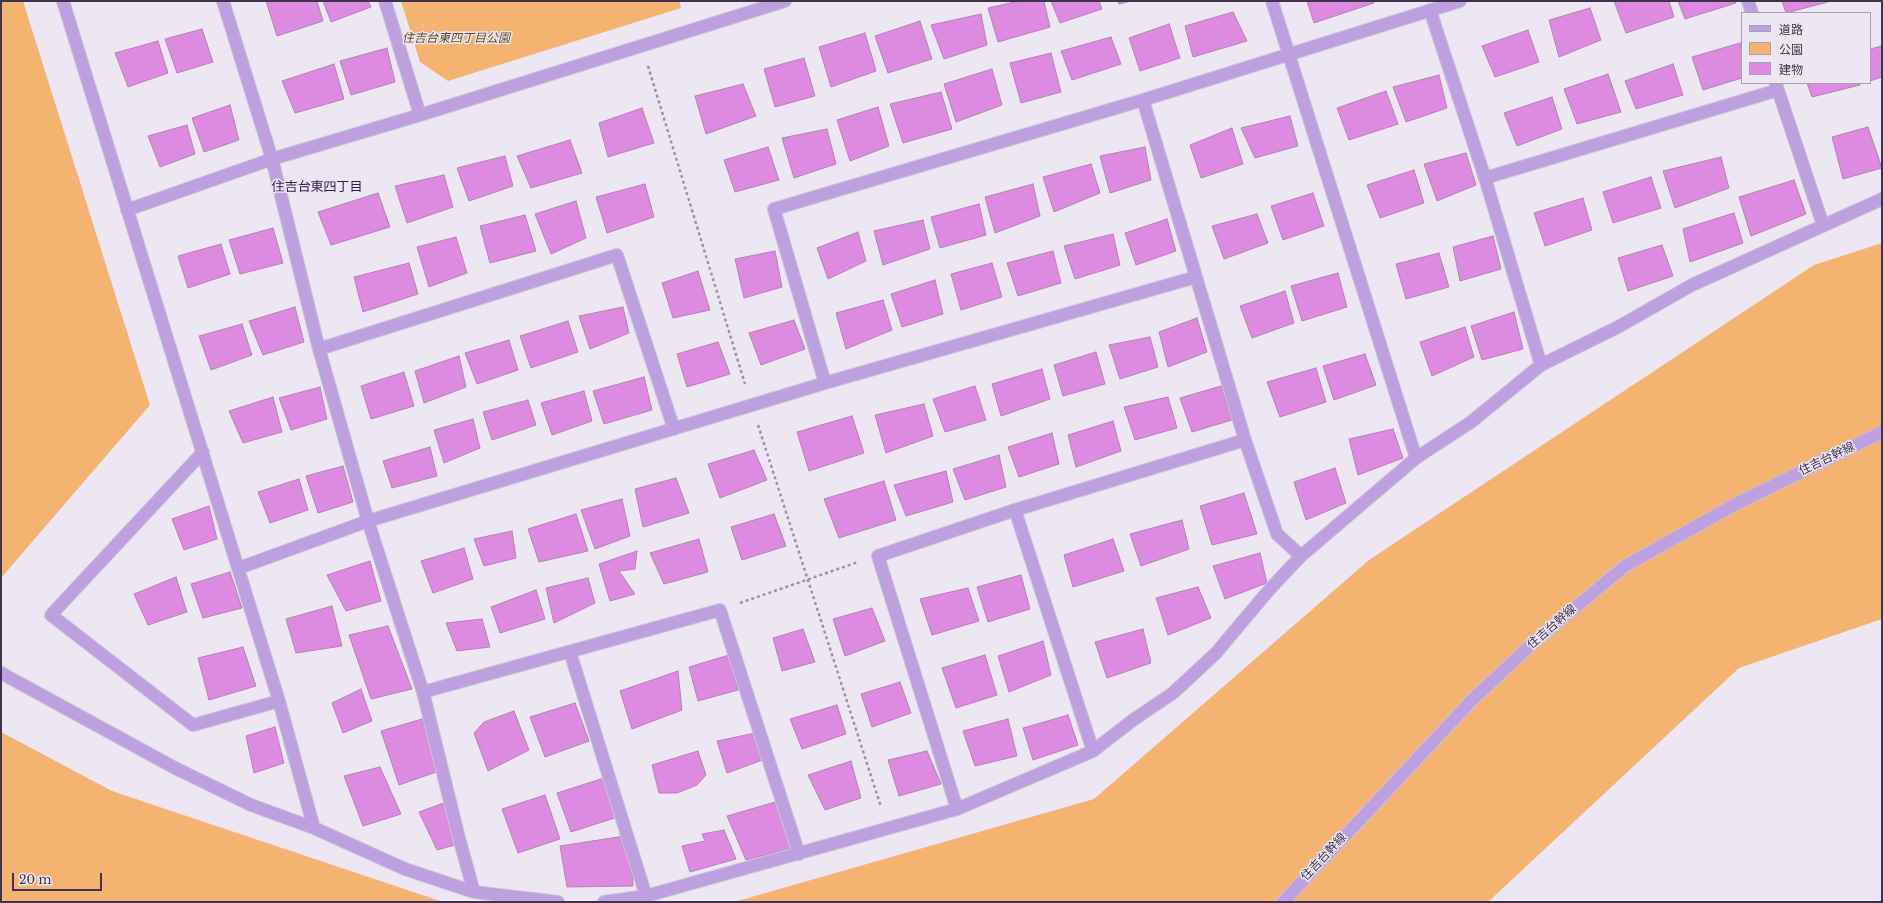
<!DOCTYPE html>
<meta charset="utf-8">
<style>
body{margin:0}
#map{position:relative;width:1883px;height:903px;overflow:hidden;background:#ede7f4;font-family:"Libre Baskerville","Noto Sans JP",serif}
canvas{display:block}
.frame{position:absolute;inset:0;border:2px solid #40334e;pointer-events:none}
.legend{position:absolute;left:1741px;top:12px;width:130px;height:72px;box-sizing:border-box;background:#ede7f4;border:1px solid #a89fb2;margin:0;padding:5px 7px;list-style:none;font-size:12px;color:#40334e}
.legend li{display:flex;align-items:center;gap:8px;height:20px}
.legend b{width:20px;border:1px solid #a89fb2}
.scale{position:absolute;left:12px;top:873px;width:90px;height:18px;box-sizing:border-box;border:2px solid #40334e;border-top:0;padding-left:5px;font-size:12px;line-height:14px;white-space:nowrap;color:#40334e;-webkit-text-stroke:3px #ede7f4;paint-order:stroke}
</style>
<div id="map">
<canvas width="1883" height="903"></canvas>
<div class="frame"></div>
<ul class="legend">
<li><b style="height:5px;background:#bea0e0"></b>道路</li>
<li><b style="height:11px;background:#f5b371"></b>公園</li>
<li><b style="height:11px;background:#dd8ae1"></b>建物</li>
</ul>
<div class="scale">20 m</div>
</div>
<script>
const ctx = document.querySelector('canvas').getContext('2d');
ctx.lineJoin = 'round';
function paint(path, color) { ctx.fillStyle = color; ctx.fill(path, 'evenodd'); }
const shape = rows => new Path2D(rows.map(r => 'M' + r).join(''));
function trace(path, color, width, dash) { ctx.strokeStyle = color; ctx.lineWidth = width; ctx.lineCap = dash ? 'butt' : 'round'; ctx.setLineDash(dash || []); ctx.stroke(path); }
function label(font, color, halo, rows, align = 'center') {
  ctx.font = font + ' "Libre Baskerville","Noto Sans JP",serif'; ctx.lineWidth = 3; ctx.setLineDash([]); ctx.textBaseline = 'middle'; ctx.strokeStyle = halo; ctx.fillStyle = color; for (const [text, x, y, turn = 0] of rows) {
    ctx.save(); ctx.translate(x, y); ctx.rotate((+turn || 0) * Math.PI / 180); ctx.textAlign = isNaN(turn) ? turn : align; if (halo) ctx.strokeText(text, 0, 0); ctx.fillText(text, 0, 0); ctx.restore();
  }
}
paint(shape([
 [1,1,23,1,150,405,1,578],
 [401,1,679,1,681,8,448,81,420,62],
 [1882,243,1882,619,1739,668,1488,902,734,902,1094,799,1369,560,1814,265],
 [1,732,112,791,443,902,1,902]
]), '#f5b371');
const building = shape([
 [266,1,317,1,323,21,277,36,266,1],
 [323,1,368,1,371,7,331,22,323,1],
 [1019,1,1044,1,1050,27,998,42,988,8,1019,1],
 [1051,1,1099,1,1102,9,1060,23,1051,1],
 [1118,1,1131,1,1119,4,1118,1],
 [1307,1,1373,1,1374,3,1314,23,1307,1],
 [1614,1,1669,1,1674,17,1626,33,1614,1],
 [1678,1,1735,1,1736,3,1685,19,1678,1],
 [1782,1,1828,1,1828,2,1786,13,1782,1],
 [1590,8,1601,40,1559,57,1549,20,1590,8],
 [1233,12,1247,41,1193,57,1185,26,1233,12],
 [981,14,987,45,944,59,931,25,981,14],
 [920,21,932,59,888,73,875,36,920,21],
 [1169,24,1180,58,1140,71,1129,38,1169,24],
 [202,29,213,62,177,73,165,39,202,29],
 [1528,30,1539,62,1495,77,1482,46,1528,30],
 [865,33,876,71,831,87,819,47,865,33],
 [1111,37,1121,64,1072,80,1061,51,1111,37],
 [158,41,168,73,128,87,115,53,158,41],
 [1740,43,1742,51,1742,78,1703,90,1692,57,1740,43],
 [1882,46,1882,77,1870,81,1870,49,1882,46],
 [387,48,395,82,351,95,340,61,387,48],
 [1051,53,1061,92,1021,103,1010,63,1051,53],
 [804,58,815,96,775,107,764,69,804,58],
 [334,64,344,99,295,113,282,81,334,64],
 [1673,64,1683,95,1636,109,1625,81,1673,64],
 [992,69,1002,105,956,122,944,84,992,69],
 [1608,74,1621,112,1577,124,1564,89,1608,74],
 [1439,75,1447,108,1406,122,1393,87,1439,75],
 [1807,83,1860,83,1860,85,1812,97,1807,83],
 [743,84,756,116,706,134,695,96,743,84],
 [1386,91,1398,124,1349,140,1337,108,1386,91],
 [941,92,952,129,903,143,890,104,941,92],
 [1552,97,1562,129,1517,146,1504,113,1552,97],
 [230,105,239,140,204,152,192,118,230,105],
 [878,107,889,146,850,161,837,120,878,107],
 [642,108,654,143,608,157,599,123,642,108],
 [1290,116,1298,146,1255,158,1241,128,1290,116],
 [187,125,195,154,160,167,148,136,187,125],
 [1868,127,1882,168,1843,179,1832,137,1868,127],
 [1232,128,1243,164,1201,178,1190,145,1232,128],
 [827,129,836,164,794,178,782,138,827,129],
 [570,140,582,173,531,188,517,156,570,140],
 [768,147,779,180,735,192,724,160,768,147],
 [1145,147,1151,180,1110,193,1100,156,1145,147],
 [1466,153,1476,185,1437,201,1424,164,1466,153],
 [505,156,513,186,469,201,457,168,505,156],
 [1721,157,1729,188,1675,208,1663,171,1721,157],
 [1091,164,1100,193,1054,212,1043,177,1091,164],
 [1414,170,1424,203,1380,218,1367,185,1414,170],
 [444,175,453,207,407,223,395,186,444,175],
 [1651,177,1661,208,1613,223,1603,192,1651,177],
 [1794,180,1806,214,1751,236,1739,197,1794,180],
 [645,184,654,217,607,233,596,197,645,184],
 [1033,184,1040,216,995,233,985,197,1033,184],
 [378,193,390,227,331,245,318,212,378,193],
 [1313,193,1324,226,1283,240,1271,206,1313,193],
 [1583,198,1592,230,1545,246,1534,213,1583,198],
 [576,201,586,238,551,254,535,214,576,201],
 [979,204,986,235,940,248,931,217,979,204],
 [1734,213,1743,243,1690,262,1683,229,1734,213],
 [1257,214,1268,243,1224,259,1212,226,1257,214],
 [525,215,536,251,490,263,480,226,525,215],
 [1167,219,1176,251,1136,265,1125,233,1167,219],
 [923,220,930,249,883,265,874,231,923,220],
 [273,228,283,263,240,274,229,240,273,228],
 [858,232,866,261,828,279,817,248,858,232],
 [1113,234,1120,265,1075,279,1064,246,1113,234],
 [1493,236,1501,269,1460,281,1453,247,1493,236],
 [456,237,467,273,429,287,417,247,456,237],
 [221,244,230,274,188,288,178,256,221,244],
 [1662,245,1673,276,1628,291,1618,258,1662,245],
 [775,251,782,287,744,298,735,259,775,251],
 [1053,251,1061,283,1018,296,1007,263,1053,251],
 [1439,253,1449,287,1406,299,1396,264,1439,253],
 [409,263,418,294,363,312,354,277,409,263],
 [992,263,1002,297,961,310,951,274,992,263],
 [698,271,710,310,673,318,662,283,698,271],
 [1338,273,1347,307,1302,321,1291,286,1338,273],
 [935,280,943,314,902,327,891,294,935,280],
 [1285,291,1294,323,1252,338,1240,306,1285,291],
 [883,300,892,330,846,349,836,313,883,300],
 [295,307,304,342,263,355,249,321,295,307],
 [623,307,629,333,590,349,579,316,623,307],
 [1514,312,1523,349,1482,360,1471,326,1514,312],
 [1197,318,1207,352,1168,367,1159,332,1197,318],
 [794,320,805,349,761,365,749,333,794,320],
 [568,321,578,352,531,368,520,336,568,321],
 [242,324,252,355,211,370,199,336,242,324],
 [1465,327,1474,357,1432,376,1420,342,1465,327],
 [1150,337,1158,367,1120,379,1109,345,1150,337],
 [509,340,518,370,477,384,465,353,509,340],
 [718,342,730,374,687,387,677,354,718,342],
 [1096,352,1105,384,1063,396,1054,365,1096,352],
 [1365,354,1376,385,1334,400,1323,366,1365,354],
 [459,356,466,387,424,403,415,371,459,356],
 [1316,368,1326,402,1280,417,1267,382,1316,368],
 [1042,369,1050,399,1001,416,992,384,1042,369],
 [404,372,414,406,371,419,361,386,404,372],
 [644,377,652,410,604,424,593,391,644,377],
 [975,386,986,420,945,432,933,399,975,386],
 [1221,386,1232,420,1192,432,1180,398,1221,386],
 [320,387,327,419,291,430,279,398,320,387],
 [584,391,592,421,552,435,541,403,584,391],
 [273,397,282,432,243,443,229,411,273,397],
 [1168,397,1177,428,1135,440,1124,407,1168,397],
 [528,400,536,425,492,440,483,412,528,400],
 [924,404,933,436,886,453,875,415,924,404],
 [852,416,864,453,809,471,797,432,852,416],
 [473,419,480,448,444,463,434,430,473,419],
 [1113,421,1121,451,1076,467,1068,435,1113,421],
 [1393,429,1403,458,1358,475,1349,439,1393,429],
 [1052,433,1059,464,1019,477,1008,447,1052,433],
 [430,447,437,476,392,488,383,461,430,447],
 [754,450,767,480,720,498,708,464,754,450],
 [999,455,1006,487,965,500,953,469,999,455],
 [343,466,353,502,318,513,306,476,343,466],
 [1335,468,1346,503,1306,520,1294,482,1335,468],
 [946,471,953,502,906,516,894,485,946,471],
 [676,478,689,513,643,527,635,489,676,478],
 [299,479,308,510,270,523,258,492,299,479],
 [884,481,896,520,839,538,824,499,884,481],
 [1244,493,1257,534,1212,545,1200,506,1244,493],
 [622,499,630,536,595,549,581,510,622,499],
 [209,506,217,539,184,550,172,519,209,506],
 [576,514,588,551,539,562,528,529,576,514],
 [774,514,786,546,742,560,731,527,774,514],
 [1182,520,1189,549,1141,566,1130,534,1182,520],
 [512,531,516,558,484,566,474,539,512,531],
 [699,539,708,572,664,584,650,553,699,539],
 [1113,539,1124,571,1073,587,1064,555,1113,539],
 [464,548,473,579,433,593,421,561,464,548],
 [637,551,635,569,619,571,635,594,610,601,599,564,637,551],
 [1260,553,1267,583,1225,599,1213,566,1260,553],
 [370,561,381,601,346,611,327,575,370,561],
 [230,572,242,608,203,618,191,584,230,572],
 [1021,575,1030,609,988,622,977,587,1021,575],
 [176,577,187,612,148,625,134,594,176,577],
 [588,578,595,603,554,623,546,588,588,578],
 [1198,587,1211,618,1168,635,1156,598,1198,587],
 [968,588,979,621,932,635,920,599,968,588],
 [536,590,545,619,500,633,491,607,536,590],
 [332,606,342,646,296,653,286,619,332,606],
 [872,608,885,641,845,656,833,619,872,608],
 [482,619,490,647,457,651,446,623,482,619],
 [388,626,412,689,371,699,349,635,388,626],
 [803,629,815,662,782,671,773,638,803,629],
 [1143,629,1151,663,1107,678,1095,642,1143,629],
 [1043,641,1051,675,1009,692,998,656,1043,641],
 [243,647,256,686,209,700,198,658,243,647],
 [729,655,738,690,698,701,689,667,729,655],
 [985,655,997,695,956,708,942,668,985,655],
 [678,671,682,710,632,729,620,691,678,671],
 [900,682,911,713,872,727,861,694,900,682],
 [361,689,372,721,343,733,332,703,361,689],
 [575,703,589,741,545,757,530,717,575,703],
 [837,705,846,734,802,749,790,719,837,705],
 [514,711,529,750,488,771,474,733,484,722,514,711],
 [1068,715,1078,745,1033,760,1023,728,1068,715],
 [422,719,442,770,399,785,381,731,422,719],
 [1008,719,1017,756,975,766,963,731,1008,719],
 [275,727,284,763,254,773,246,736,275,727],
 [760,732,768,758,727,773,717,741,760,732],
 [698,751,706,775,697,785,677,793,659,793,652,765,698,751],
 [927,751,941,784,899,796,888,760,927,751],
 [851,761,861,798,825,810,808,775,851,761],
 [380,767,401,814,363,826,344,776,380,767],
 [604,778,621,816,571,832,557,793,604,778],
 [545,795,560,839,518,853,502,809,545,795],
 [782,800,797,847,746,860,727,816,782,800],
 [449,801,466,842,437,850,419,812,449,801],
 [724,830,736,859,690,872,682,846,705,841,702,834,724,830],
 [631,835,633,886,567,887,560,846,631,835]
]);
paint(building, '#dd8ae1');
trace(building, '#b581b7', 1);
const minor = shape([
 [63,1,279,701,314,828],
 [223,1,272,159,319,349,368,521,423,692,459,838,474,892],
 [385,1,420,115],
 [1272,1,1416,458],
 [1748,1,1752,13],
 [1430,10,1485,178,1541,365],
 [1776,84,1823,225],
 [1143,100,1245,440,1277,534,1301,556],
 [1485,178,1778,90],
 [127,210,272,159,420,115,785,1],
 [319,349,617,255,674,429],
 [825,383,774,209,1143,100,1460,1],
 [203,452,51,615,193,725,279,701],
 [1015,510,1093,751],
 [239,568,368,521,825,383,1196,277],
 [570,652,646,896],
 [1,673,175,768,251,805,314,828,405,869,474,892,558,902],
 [423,692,720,610,799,854],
 [957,809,878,556,1015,510,1245,440],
 [604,902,646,896,957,809,1093,751,1133,720,1173,693,1216,653,1269,590,1301,556,1416,458,1471,422,1541,365,1618,327,1692,285,1882,199],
 [1283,902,1473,699,1534,642,1625,566,1734,505,1882,432]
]);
trace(minor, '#cac3d3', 14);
trace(shape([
 [648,66,745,384],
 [758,425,881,807],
 [740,603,858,562]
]), '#9b92a6', 2.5, [3, 3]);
trace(minor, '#bea0e0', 12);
label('italic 12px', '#6c4923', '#ede7f4', [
 ["住吉台東四丁目公園",456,39]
]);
label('12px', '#40334e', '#ede7f4', [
 ["住吉台幹線",1827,459,-26],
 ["住吉台幹線",1552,627,-41],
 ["住吉台幹線",1324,857,-47]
]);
label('13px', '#35184f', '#ede7f4', [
 ["住吉台東四丁目",317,187]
]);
</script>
